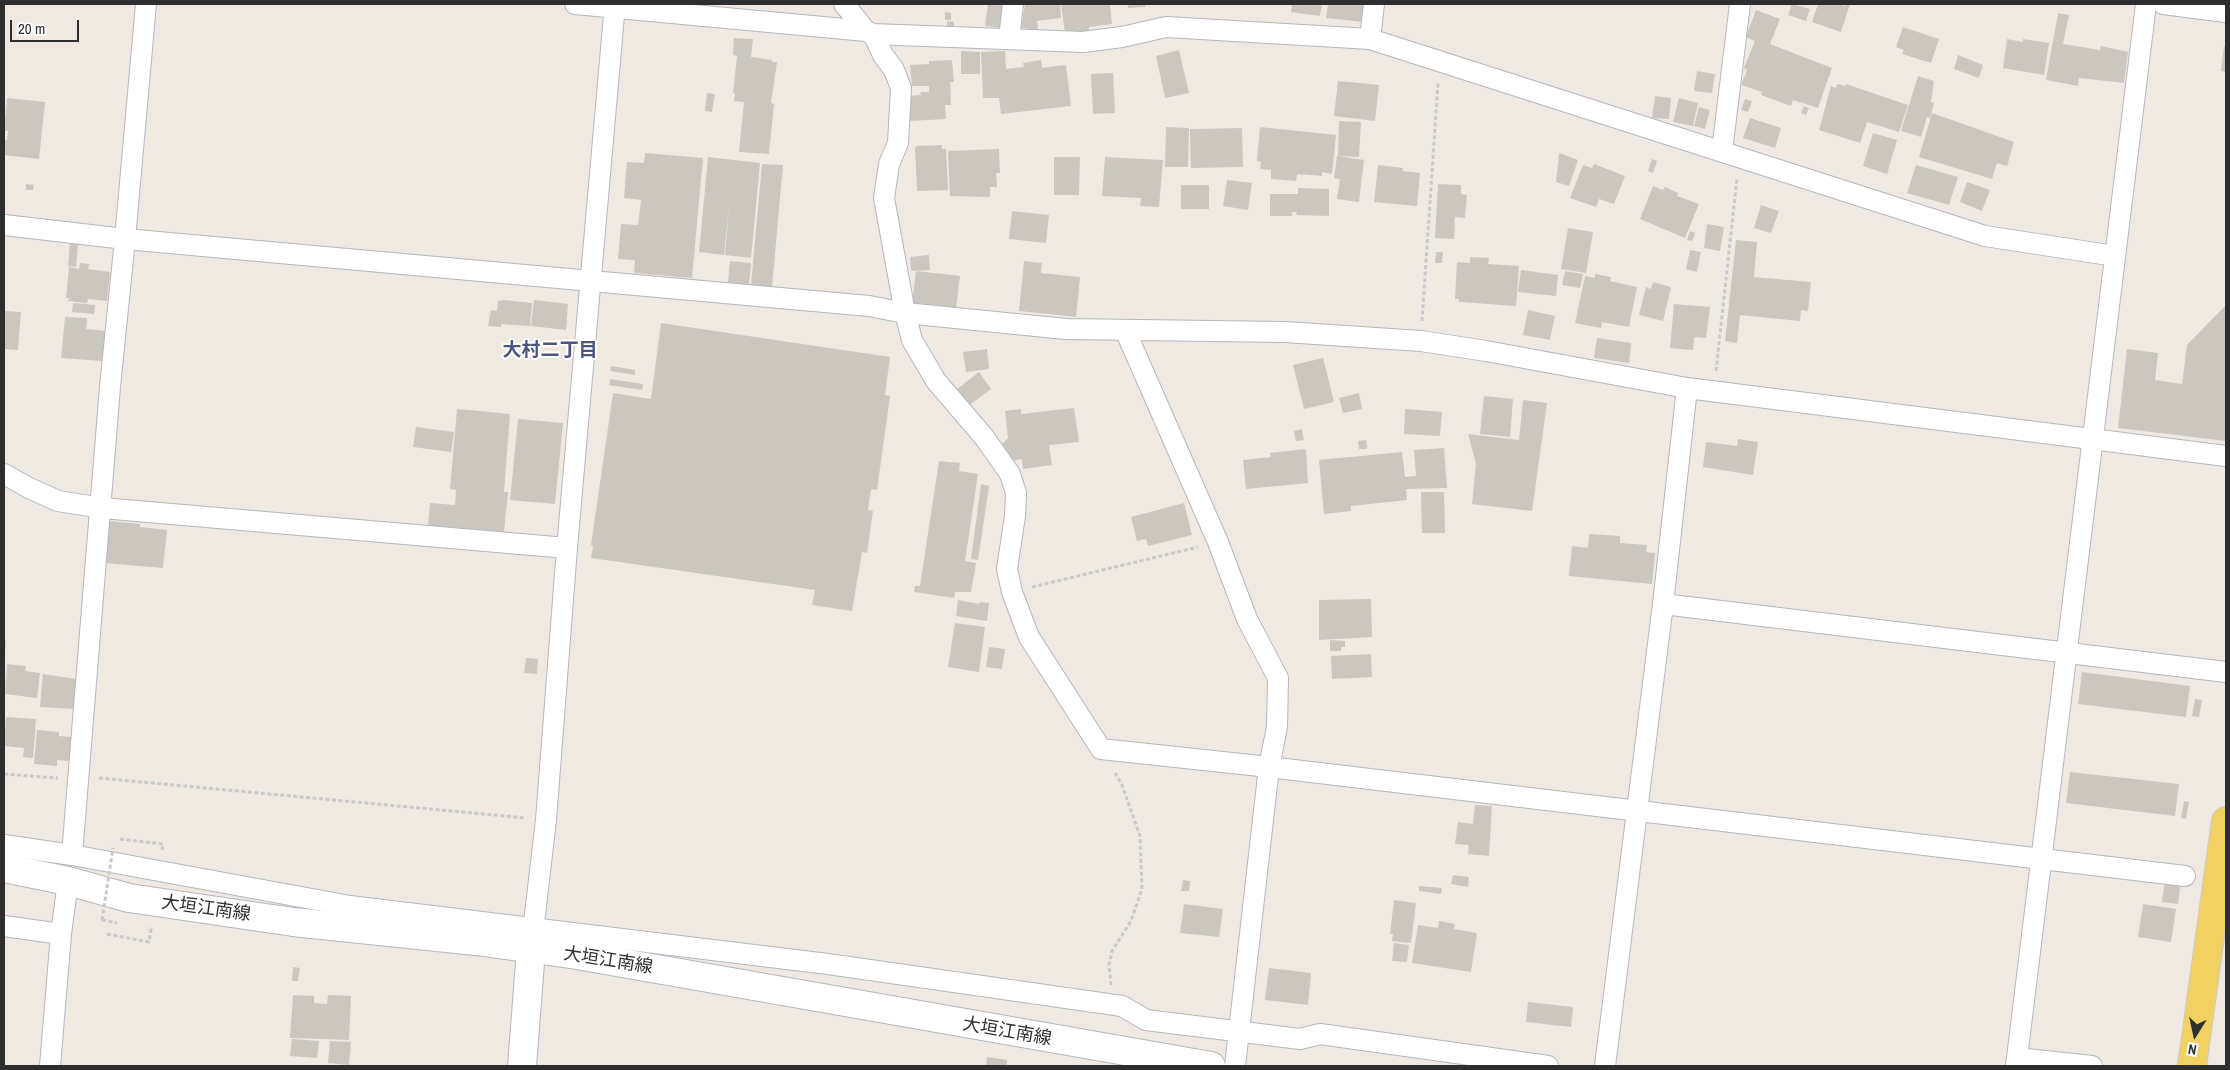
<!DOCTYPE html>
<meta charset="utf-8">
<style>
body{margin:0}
#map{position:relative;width:2230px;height:1070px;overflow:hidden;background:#efe9e1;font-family:"Archivo Narrow",sans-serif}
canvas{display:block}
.frame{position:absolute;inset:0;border:5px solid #2e2e2e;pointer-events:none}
.north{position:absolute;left:2170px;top:1010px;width:50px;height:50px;-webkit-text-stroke:4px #fff;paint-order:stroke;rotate:190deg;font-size:14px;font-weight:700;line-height:20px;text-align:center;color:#2e2e2e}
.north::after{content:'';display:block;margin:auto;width:18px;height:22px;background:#2e2e2e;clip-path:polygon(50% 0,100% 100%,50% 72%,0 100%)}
.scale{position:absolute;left:10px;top:20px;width:69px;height:22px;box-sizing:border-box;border:2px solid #2e2e2e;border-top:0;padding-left:6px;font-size:15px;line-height:18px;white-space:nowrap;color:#2e2e2e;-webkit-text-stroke:4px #fff;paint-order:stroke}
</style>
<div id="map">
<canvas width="2230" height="1070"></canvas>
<div class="frame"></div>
<div class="north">N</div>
<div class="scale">20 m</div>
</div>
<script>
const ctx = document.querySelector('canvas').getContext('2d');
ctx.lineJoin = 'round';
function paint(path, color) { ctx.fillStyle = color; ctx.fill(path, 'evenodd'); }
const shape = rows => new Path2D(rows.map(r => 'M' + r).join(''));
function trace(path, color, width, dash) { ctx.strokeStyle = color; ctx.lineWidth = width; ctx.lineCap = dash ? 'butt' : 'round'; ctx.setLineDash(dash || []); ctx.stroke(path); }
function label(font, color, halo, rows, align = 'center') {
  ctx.font = font + ' "Archivo Narrow","Noto Sans JP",sans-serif'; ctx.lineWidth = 4; ctx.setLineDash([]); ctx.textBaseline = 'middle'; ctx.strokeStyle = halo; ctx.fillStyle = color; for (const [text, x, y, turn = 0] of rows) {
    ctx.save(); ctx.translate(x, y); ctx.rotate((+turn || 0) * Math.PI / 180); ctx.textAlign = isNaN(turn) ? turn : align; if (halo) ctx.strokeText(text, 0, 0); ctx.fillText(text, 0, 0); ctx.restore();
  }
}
paint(shape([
 [988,4,1008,6,1006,28,985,26],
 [1025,4,1060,4,1061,18,1037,21,1038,30,1021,28],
 [1061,4,1110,4,1112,24,1089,27,1089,31,1065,33],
 [1128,4,1145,4,1145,7,1128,8],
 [1292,4,1322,4,1320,16,1291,12],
 [1328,4,1366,4,1364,22,1326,18],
 [1792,4,1810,9,1806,21,1788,15],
 [1818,4,1839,4,1847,7,1842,4,1850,4,1841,32,1812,22],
 [1756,10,1780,19,1770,44,1832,68,1818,108,1793,100,1791,106,1761,95,1762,92,1741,85,1747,70,1744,68,1755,41,1746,37],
 [945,12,951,13,951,20,945,20],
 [2058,13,2069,15,2063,44,2100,50,2101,46,2128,52,2124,83,2079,78,2078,86,2046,80],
 [947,21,954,22,954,27,947,26],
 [1903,27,1939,39,1931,63,1902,54,1904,50,1896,47],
 [734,38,753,39,751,57,772,60,772,62,777,62,771,103,774,104,769,154,739,152,744,102,734,101,735,94,733,93,737,56,733,55],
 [2007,39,2023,42,2023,39,2049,43,2044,75,2003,68],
 [2224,46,2226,46,2226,72,2221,71],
 [1179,50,1189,93,1165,98,1156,56],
 [961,51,980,52,980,74,961,74],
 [1005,51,1006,69,1024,67,1023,63,1041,60,1042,68,1066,65,1071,106,1001,114,999,98,983,98,981,52],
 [1958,55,1983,65,1979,78,1954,69],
 [952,60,954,82,950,82,951,105,945,105,946,119,910,121,909,96,921,95,920,92,929,92,929,86,912,86,910,65,929,64,929,61],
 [1697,71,1715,74,1712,93,1694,91],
 [1113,73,1115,113,1093,114,1091,74],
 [1918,76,1934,81,1931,102,1934,103,1930,118,1927,117,1921,137,1901,131],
 [1338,81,1379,85,1375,121,1334,116],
 [1837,84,1846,86,1846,84,1908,105,1899,132,1867,122,1860,143,1819,130,1831,86,1836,88],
 [707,93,715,94,712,112,705,111],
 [1655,96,1671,98,1669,119,1652,118],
 [7,98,45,102,39,159,4,155,4,140,7,140,8,131,4,131],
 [1679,98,1698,103,1693,126,1673,122],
 [1745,99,1752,101,1748,112,1741,110],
 [1804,106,1809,108,1806,115,1801,113],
 [1699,107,1710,110,1705,129,1694,126],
 [1932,113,2014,142,2007,166,1997,163,1992,179,1919,157],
 [1750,118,1781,128,1775,148,1743,138],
 [1339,121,1361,122,1359,157,1338,156],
 [1166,127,1189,128,1188,167,1165,167],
 [1260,127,1336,135,1332,174,1322,172,1322,176,1297,174,1296,181,1271,179,1271,170,1260,169,1261,162,1257,161],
 [1242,128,1243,167,1191,168,1190,129],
 [1873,133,1897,140,1887,174,1863,166],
 [942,145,942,149,946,149,948,190,917,191,915,148,917,146],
 [999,149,1000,173,996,173,997,187,990,187,990,197,950,196,948,151],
 [645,153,703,158,692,278,634,273,635,260,618,259,621,224,638,225,641,200,624,198,627,162,644,163],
 [1559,153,1578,160,1569,186,1556,182],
 [1337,156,1364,160,1359,202,1337,199,1340,179,1334,178],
 [708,157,760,163,751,258,725,255,729,207,724,255,699,252],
 [1054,157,1080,157,1079,195,1054,195],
 [1105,157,1163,160,1159,207,1140,206,1141,198,1102,196],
 [1652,159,1657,161,1653,173,1648,171],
 [762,164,783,165,772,287,751,285],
 [1594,164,1625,176,1614,204,1599,199,1596,207,1570,198,1583,165,1592,168],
 [1378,165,1403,168,1402,171,1420,173,1417,206,1374,202],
 [1916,165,1958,177,1949,205,1907,193],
 [1227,180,1252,183,1248,210,1223,206],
 [1967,182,1990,190,1982,211,1960,202],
 [26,184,34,185,33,190,26,190],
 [1438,184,1461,185,1461,194,1467,195,1465,218,1455,217,1454,239,1435,238],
 [1181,185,1209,185,1209,209,1181,209],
 [1653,186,1663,190,1665,187,1678,193,1677,196,1699,204,1685,238,1640,219],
 [1298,188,1329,189,1329,216,1296,215,1297,212,1292,212,1292,216,1270,216,1270,194,1298,194],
 [1761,205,1779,211,1771,233,1754,228],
 [1012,211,1049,215,1046,243,1009,239],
 [1707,224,1724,227,1720,251,1704,248],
 [1568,228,1593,232,1586,273,1561,269],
 [1690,231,1695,233,1692,241,1687,240],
 [1736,240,1757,242,1754,277,1811,282,1808,311,1801,310,1800,321,1740,315,1737,343,1725,341],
 [70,242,78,243,76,267,68,266],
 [1690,250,1701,252,1697,272,1686,269],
 [1436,252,1443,252,1442,263,1435,263],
 [929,255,930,270,911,271,910,257],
 [1470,257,1489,258,1488,264,1519,266,1516,306,1459,302,1459,299,1455,299,1457,262,1470,263],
 [730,261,751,263,749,285,728,283],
 [1024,261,1042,263,1041,273,1080,277,1076,317,1019,311],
 [80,263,89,264,88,269,110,272,107,301,88,299,87,303,68,301,69,298,66,298,69,267,79,269],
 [1521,270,1558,275,1556,296,1518,292],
 [916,271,960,276,956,308,912,303],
 [1565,271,1583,274,1580,288,1562,285],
 [1595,274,1611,277,1610,281,1637,287,1629,327,1602,322,1601,328,1575,323,1585,276,1595,278],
 [1653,282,1671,287,1663,321,1639,315,1646,287,1651,289],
 [504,300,532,303,530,326,501,324,501,327,488,326,491,310,497,311,498,301],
 [534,300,568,304,566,330,531,326],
 [73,303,95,305,94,314,72,312],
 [1674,304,1710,307,1706,338,1694,337,1693,350,1670,348],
 [2226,305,2226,441,2118,428,2127,349,2158,353,2155,380,2182,384,2187,345],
 [1528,310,1555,316,1550,340,1523,335],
 [4,311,21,312,18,350,4,349],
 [65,317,87,318,86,329,105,331,102,361,61,358],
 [661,323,890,357,885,395,890,396,877,490,871,489,868,510,873,511,867,553,862,552,852,611,812,605,815,590,591,558,593,546,591,545,613,393,651,399],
 [1597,338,1631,343,1629,363,1594,358],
 [987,349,989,369,966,372,963,352],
 [1323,358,1334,402,1304,409,1293,365],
 [611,366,635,370,635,375,610,371],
 [979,372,991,389,968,406,956,390],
 [610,379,643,384,642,390,609,385],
 [1359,393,1362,409,1343,413,1339,398],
 [1484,396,1513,399,1510,437,1480,434],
 [1523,400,1547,403,1532,511,1472,504,1476,464,1468,434,1519,440],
 [1074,408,1079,442,1049,445,1052,465,1023,469,1022,459,1012,461,1002,444,1008,438,1005,411,1021,409,1021,414],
 [457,409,510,414,504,492,508,492,504,532,428,526,430,503,455,505,456,490,450,489],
 [1405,409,1442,412,1440,436,1404,434],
 [518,419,563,423,555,504,510,500],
 [416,427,454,432,451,452,413,447],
 [1302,429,1304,440,1296,441,1294,431],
 [1738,439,1758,442,1753,475,1703,467,1706,442,1737,446],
 [1366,440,1367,449,1359,449,1358,441],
 [1444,448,1447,488,1406,489,1407,500,1351,506,1351,511,1324,514,1319,460,1402,452,1405,477,1416,476,1414,450],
 [1306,449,1308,483,1246,489,1243,460,1271,457,1270,453],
 [939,461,960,463,959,471,978,474,965,561,976,563,971,592,955,592,954,598,914,592,915,586,920,586],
 [981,484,989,486,978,560,971,559],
 [1421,492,1444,492,1445,533,1422,533],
 [1184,503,1192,535,1148,546,1146,539,1137,541,1131,517],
 [108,521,140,524,140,527,167,530,163,568,105,563],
 [1589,534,1620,536,1620,543,1647,545,1646,552,1655,553,1652,584,1569,576,1572,546,1588,548],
 [1371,599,1372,637,1319,640,1319,600],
 [958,600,979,604,980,602,989,603,987,621,956,616],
 [955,623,985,627,979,672,948,667],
 [1330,640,1345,641,1345,647,1341,647,1341,651,1330,651],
 [4,641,6,641,5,654,4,654],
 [989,647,1005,649,1002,669,986,667],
 [1371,654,1372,677,1332,679,1331,656],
 [526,658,538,659,537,674,524,673],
 [7,664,26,666,25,671,40,673,37,698,5,694],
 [2082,672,2190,686,2186,717,2078,704],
 [43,674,76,679,74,709,40,707],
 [2195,699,2202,700,2199,717,2192,716],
 [6,717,36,719,33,758,23,757,24,748,4,746],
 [37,730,59,732,59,736,71,737,69,761,57,760,57,766,34,764],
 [2070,772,2179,784,2175,816,2066,803],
 [2184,801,2189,802,2186,819,2181,818],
 [1475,805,1492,806,1489,856,1468,854,1469,845,1455,844,1458,822,1473,824],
 [1453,875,1469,877,1468,887,1451,884],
 [1183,880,1190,881,1189,891,1181,891],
 [2165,880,2181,882,2178,904,2162,902],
 [1419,886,1442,888,1441,894,1419,891],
 [1394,900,1416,903,1411,943,1392,941,1393,934,1390,934],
 [1184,904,1223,909,1219,937,1180,933],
 [2143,904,2176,909,2171,942,2138,937],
 [1439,921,1455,924,1454,929,1477,933,1471,972,1412,963,1418,925,1438,928],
 [1394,943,1409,945,1407,962,1392,961],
 [293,967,300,968,298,981,292,981],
 [1269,968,1311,973,1308,1005,1265,1000],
 [293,995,314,996,314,1003,327,1004,328,995,351,996,349,1040,290,1038],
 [1528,1002,1573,1007,1571,1027,1526,1022],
 [292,1039,319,1041,317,1058,290,1056],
 [330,1041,351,1042,349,1065,328,1063],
 [987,1057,1007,1060,1007,1066,986,1066]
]), '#cbc7bf');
const street = shape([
 [575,4,866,31],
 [844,4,866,31,873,34,883,55,894,70,901,88,898,143,889,164,884,198,905,313,912,340,936,381,984,437,1010,474,1016,493,1015,516,1007,569,1012,592,1029,637,1101,749,1269,767,2185,876],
 [2163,4,2226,12],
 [873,34,1083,42,1122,37,1166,27,1370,39,1985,236,2115,256],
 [1009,39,1013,4],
 [1370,39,1374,4],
 [1722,151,1740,4],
 [4,225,125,239,869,306,905,313,1066,329,1285,332,1421,341,1486,351,1687,388,2226,456],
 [1125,330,1218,542,1247,619,1278,678,1277,727,1269,767,1235,1066],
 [4,474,29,488,58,501,102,508,567,548],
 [1663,604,2226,672],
 [4,845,72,855,350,906,828,964,1122,1006,1146,1020,1300,1039,1320,1034,1548,1066],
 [72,855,110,387,125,239,146,4],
 [4,926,61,934],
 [532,940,546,820,567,548,615,4],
 [2017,1058,2092,1066],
 [50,1066,61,934,68,881],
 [1605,1066,1663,604,1687,388],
 [2016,1066,2146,4]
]);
const secondary = shape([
 [4,868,68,881,129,898,293,922,476,941,577,955,1211,1066],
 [522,1066,531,950]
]);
const primary = shape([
 [2192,1066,2226,821]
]);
trace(street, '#b4b7c1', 22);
trace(secondary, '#b4b7c1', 30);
trace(primary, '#c9c9c9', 30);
trace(shape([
 [1422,321,1438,83],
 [1716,371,1737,178],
 [1032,587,1198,547],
 [4,774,58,778],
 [99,778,526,818],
 [120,839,163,844,162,851],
 [102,920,117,923],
 [107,934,149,942,151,929,148,928],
 [1111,985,1109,965,1112,951,1131,921,1142,889,1140,836,1122,785,1114,771]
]), '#c9c9c9', 3, [4, 2.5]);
trace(street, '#fff', 20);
trace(secondary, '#fff', 28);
trace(primary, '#f2d163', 28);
trace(shape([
 [102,920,113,848]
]), '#c9c9c9', 3, [4, 2.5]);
label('18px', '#2e2e2e', '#fff', [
 ["大垣江南線",206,909,8],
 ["大垣江南線",608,961,9],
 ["大垣江南線",1007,1032,10]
]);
label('bold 19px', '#4d5680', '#fff', [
 ["大村二丁目",550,351]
]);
</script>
